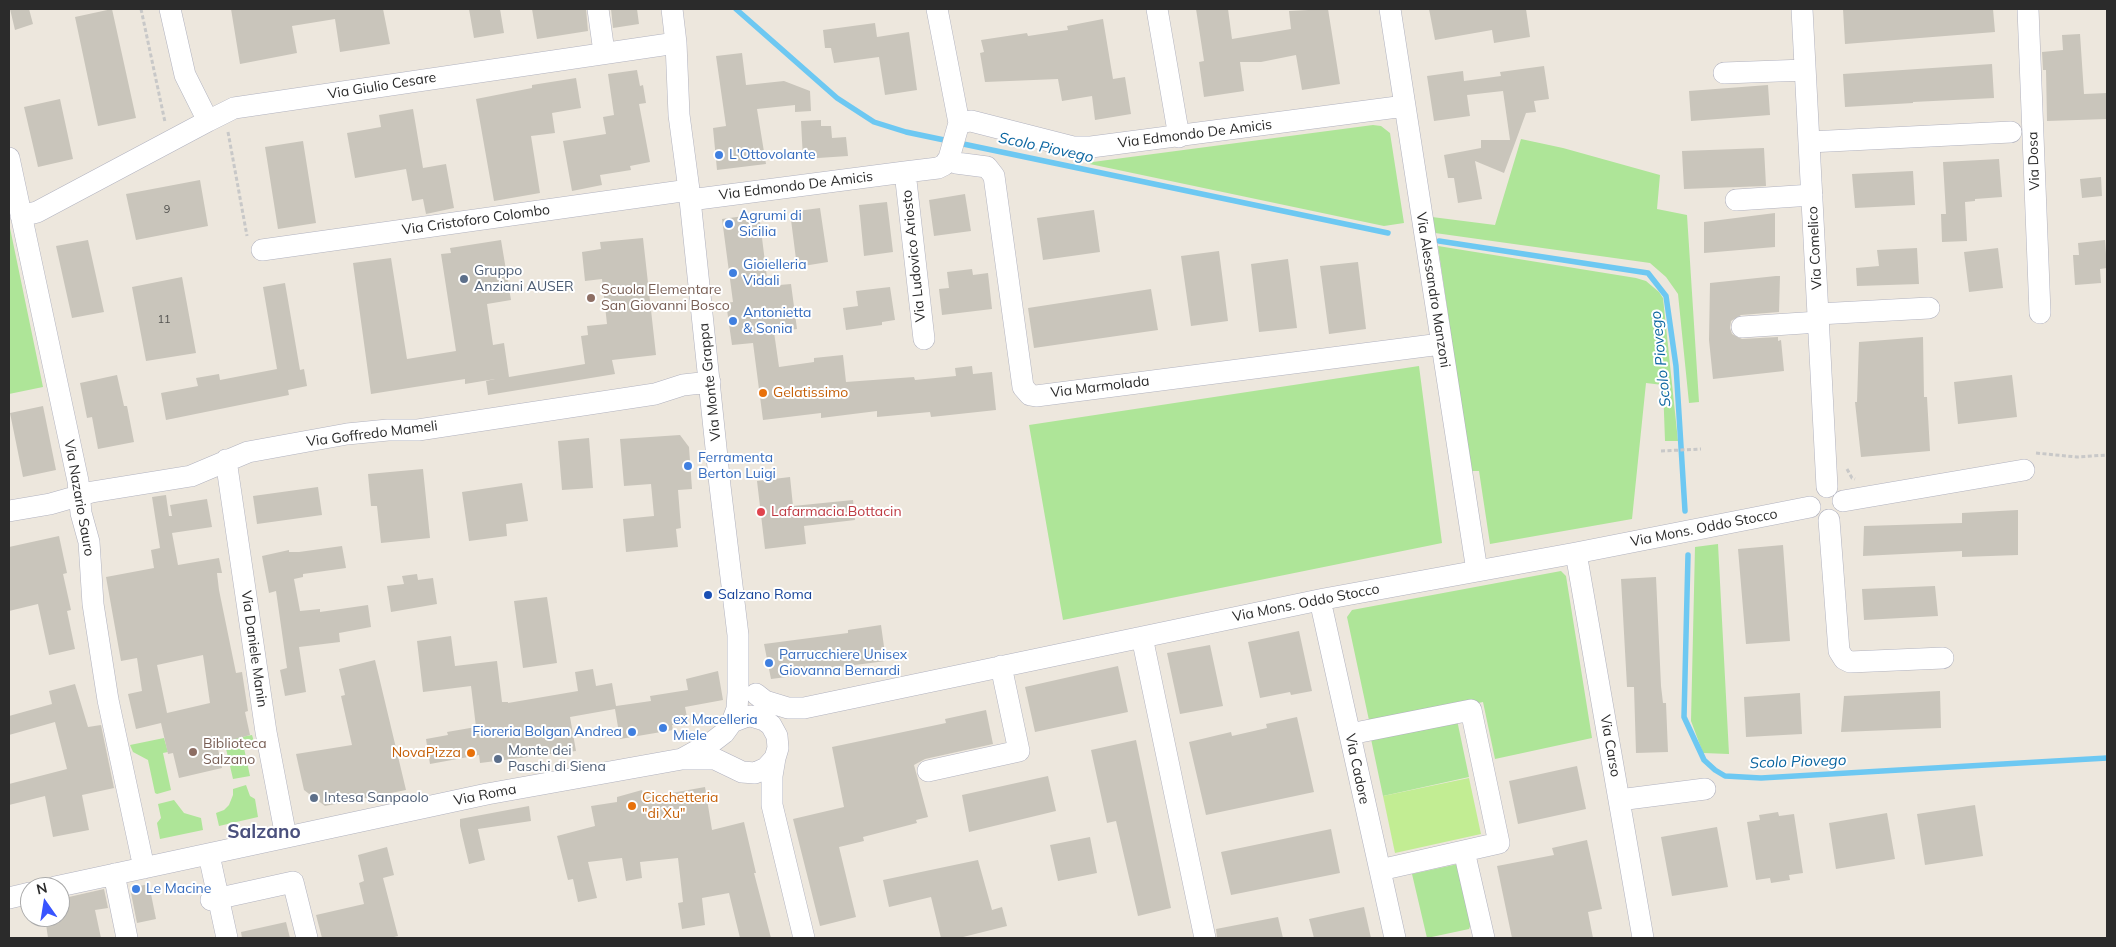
<!DOCTYPE html>
<style>
body{margin:0}
#map{position:relative;width:2116px;height:947px;overflow:hidden;background:#ede7dd;font-family:Mulish,sans-serif}
canvas{display:block}
.frame{position:absolute;inset:0;border:10px solid #2b2b2b;pointer-events:none}
.north{position:absolute;left:20px;top:877px;width:50px;height:50px;box-sizing:border-box;background:#fff;border:1px solid #aaa;border-radius:50%;rotate:347deg;font-size:14px;font-weight:700;line-height:20px;text-align:center;color:#2b2b2b}
.north::after{content:'';display:block;margin:auto;width:18px;height:22px;background:#3854ff;clip-path:polygon(50% 0,100% 100%,50% 72%,0 100%)}
</style>
<div id="map">
<canvas width="2116" height="947"></canvas>
<div class="frame"></div>
<div class="north">N</div>
</div>
<script>
const ctx = document.querySelector('canvas').getContext('2d');
ctx.lineJoin = 'round';
function paint(path, color) { ctx.fillStyle = color; ctx.fill(path, 'evenodd'); }
const shape = rows => new Path2D(rows.map(r => 'M' + r).join(''));
function trace(path, color, width, dash) { ctx.strokeStyle = color; ctx.lineWidth = width; ctx.lineCap = dash ? 'butt' : 'round'; ctx.setLineDash(dash || []); ctx.stroke(path); }
function label(font, color, halo, rows, align = 'center') {
  ctx.font = font + ' Mulish,sans-serif'; ctx.lineWidth = 4; ctx.setLineDash([]); ctx.textBaseline = 'middle'; ctx.strokeStyle = halo; ctx.fillStyle = color; for (const [text, x, y, turn = 0] of rows) {
    ctx.save(); ctx.translate(x, y); ctx.rotate((+turn || 0) * Math.PI / 180); ctx.textAlign = isNaN(turn) ? turn : align; if (halo) ctx.strokeText(text, 0, 0); ctx.fillText(text, 0, 0); ctx.restore();
  }
}
paint(shape([
 [1373,125,1381,126,1390,133,1404,223,1384,226,1085,163],
 [1521,139,1563,148,1660,175,1657,209,1687,215,1699,402,1689,403,1678,294,1666,277,1650,263,1435,233,1432,217,1495,225],
 [9,228,10,228,43,387,9,394],
 [1438,246,1636,278,1646,281,1659,292,1663,298,1678,441,1665,441,1663,385,1646,383,1632,519,1490,544,1479,471,1471,471],
 [1419,366,1442,543,1063,620,1029,425],
 [1718,544,1729,754,1703,753,1691,721,1695,547],
 [1561,571,1566,576,1592,738,1495,759,1483,702,1370,725,1347,617,1352,610],
 [1457,720,1469,777,1383,796,1371,739],
 [252,735,255,745,244,748,250,776,233,779,224,740],
 [164,738,168,752,163,753,171,790,157,794,155,793,148,760,133,752,130,745],
 [246,785,250,796,255,799,258,817,219,826,216,813,224,810,229,805,233,795,233,789],
 [174,800,184,813,201,818,203,830,160,839,157,823,161,818,158,804],
 [1458,864,1471,924,1469,929,1427,938,1412,874]
]), '#aee598');
paint(shape([
 [1469,778,1481,834,1395,853,1383,796]
]), '#c2ed93');
trace(shape([
 [736,9,837,98,874,122,906,132,1388,233],
 [1439,241,1648,273,1666,296,1676,366,1685,511],
 [1688,555,1684,717,1704,760,1715,770,1725,776,1761,778,2107,758]
]), '#6dc8f2', 5.5);
paint(shape([
 [10,9,29,9,33,24,15,30],
 [112,9,136,118,98,126,75,17],
 [231,9,383,9,390,44,340,52,335,19,292,26,297,53,240,64],
 [469,9,500,9,504,33,474,38],
 [532,9,586,9,588,31,537,39],
 [611,9,637,9,639,24,613,28],
 [1196,9,1228,9,1232,39,1291,29,1289,11,1328,9,1340,84,1302,90,1296,55,1261,62,1240,62,1244,91,1204,97,1199,62,1204,61],
 [1429,9,1526,9,1530,37,1494,43,1492,30,1435,40],
 [1843,9,1993,9,1995,32,1845,44],
 [1103,19,1113,79,1125,77,1131,114,1095,120,1092,96,1062,101,1058,79,985,82,980,53,984,52,981,40,1027,33,1028,36,1068,30,1067,26],
 [875,23,877,37,909,32,917,90,885,95,879,57,834,63,831,48,825,48,823,30],
 [2080,34,2084,94,2107,93,2107,119,2047,121,2046,70,2043,70,2042,52,2063,50,2062,35],
 [742,53,746,85,784,81,810,91,811,111,795,112,795,105,757,109,766,164,717,170,713,128,726,126,716,56],
 [1992,64,1994,98,1913,102,1913,103,1845,107,1843,74],
 [1544,66,1549,99,1534,101,1536,112,1526,113,1504,173,1475,161,1482,199,1458,203,1454,178,1448,178,1444,155,1481,148,1481,140,1510,140,1503,91,1467,95,1470,116,1434,121,1427,76,1463,71,1464,81,1501,76,1500,72],
 [637,70,640,86,643,85,646,103,639,104,650,162,630,166,631,170,600,175,602,185,572,191,563,141,606,134,603,117,614,115,608,74],
 [576,78,581,108,552,113,555,133,531,136,540,193,494,201,476,99,532,88,532,85],
 [1768,85,1770,115,1691,121,1689,91],
 [60,99,73,159,38,167,24,107],
 [413,109,423,168,446,164,454,208,426,214,423,199,412,201,406,169,355,178,347,133,381,127,379,115],
 [821,120,821,126,831,126,832,138,846,137,848,156,803,159,801,121],
 [303,141,316,223,278,229,265,147],
 [1764,148,1766,186,1684,189,1682,151],
 [1999,159,2002,197,1975,199,1975,201,1965,202,1967,241,1942,242,1941,214,1946,214,1943,162],
 [1913,171,1915,205,1855,208,1852,174],
 [2101,177,2102,196,2082,198,2080,179],
 [200,180,208,226,136,240,126,194],
 [965,194,971,231,934,236,929,200],
 [887,202,893,252,864,256,859,205],
 [820,208,828,262,797,267,790,212],
 [1094,210,1100,252,1043,260,1037,218],
 [1775,213,1775,247,1704,253,1704,222],
 [759,214,768,286,791,284,797,329,774,332,779,367,814,362,814,358,843,355,846,382,914,377,915,380,956,376,955,368,972,366,973,374,992,372,996,410,931,417,930,412,877,417,877,411,821,418,821,413,763,420,753,343,732,345,726,303,733,302,722,219],
 [643,238,656,355,612,360,615,374,488,395,486,381,495,379,465,384,465,379,371,394,353,263,391,258,407,359,456,351,441,254,451,253,450,248,501,240,511,300,487,304,493,345,504,343,509,377,585,364,581,336,588,335,587,326,607,324,602,279,585,281,582,252,601,249,600,242],
 [88,240,104,312,72,318,56,246],
 [2105,240,2107,268,2100,269,2101,283,2075,285,2073,255,2079,255,2078,243],
 [1917,248,1919,284,1857,286,1856,268,1879,266,1877,250],
 [1998,248,2003,288,1969,292,1964,252],
 [1219,251,1228,321,1191,326,1181,256],
 [1288,259,1297,328,1259,332,1251,264],
 [1358,262,1366,329,1329,334,1320,266],
 [972,269,973,275,988,273,992,309,942,315,939,289,949,288,947,272],
 [1776,276,1780,276,1779,312,1741,315,1731,321,1730,328,1732,334,1742,339,1778,337,1778,341,1781,340,1784,371,1713,379,1709,340,1710,283],
 [182,277,196,353,146,361,132,287],
 [285,283,300,370,304,369,307,386,288,390,289,395,166,420,161,393,198,386,196,378,219,374,220,380,277,369,263,287],
 [890,287,895,320,882,322,882,325,846,330,843,308,858,306,856,291],
 [1151,289,1158,330,1034,348,1028,308],
 [1923,337,1924,397,1927,397,1930,451,1861,457,1855,402,1857,402,1859,342],
 [117,375,124,406,127,406,134,442,98,449,92,417,87,418,80,383],
 [2012,375,2017,417,1958,424,1954,382],
 [43,406,56,470,23,477,10,413],
 [680,435,689,447,692,489,678,490,681,528,676,529,678,547,626,552,623,519,654,516,651,484,624,486,620,439],
 [589,438,593,488,562,490,558,441],
 [423,469,430,538,381,543,377,506,371,506,368,474],
 [790,477,793,506,853,500,855,520,804,526,806,544,765,549,757,481],
 [522,483,528,521,506,524,507,536,469,541,462,492],
 [318,487,322,515,257,524,253,496],
 [166,495,169,516,172,516,170,505,207,499,212,527,172,533,178,565,219,558,222,573,217,573,219,590,236,673,242,672,248,711,245,712,250,735,217,744,222,768,179,778,173,753,168,754,161,723,136,729,128,694,142,691,137,658,121,661,106,577,154,568,151,550,160,548,152,497],
 [203,655,210,703,167,713,157,665],
 [2018,510,2018,555,1962,557,1962,551,1863,556,1864,526,1962,523,1962,513],
 [59,536,67,573,63,574,71,610,67,611,75,649,49,655,38,604,9,611,9,547],
 [1783,545,1790,641,1746,644,1738,549],
 [342,546,346,568,303,574,303,577,294,579,300,611,320,609,320,612,368,605,371,627,339,633,340,642,299,647,306,692,285,696,280,670,287,668,276,591,269,593,262,556,289,550,289,552,299,552],
 [417,574,418,580,433,578,437,604,391,612,387,586,404,584,402,576],
 [1656,577,1661,686,1663,703,1666,703,1668,752,1636,753,1634,687,1627,687,1621,579],
 [1935,586,1938,616,1864,620,1862,589],
 [547,597,557,663,523,668,514,601],
 [881,625,886,661,824,669,825,672,771,679,764,644,848,633,848,630],
 [1299,631,1312,691,1291,695,1290,692,1260,698,1248,642],
 [451,636,455,666,497,661,502,702,508,702,508,703,578,691,575,672,593,669,596,686,612,683,616,706,651,701,650,696,688,690,686,679,718,671,723,700,685,707,688,722,672,725,673,730,620,739,615,709,570,717,576,751,480,763,479,755,430,764,426,739,448,735,447,732,476,727,471,686,423,692,417,641],
 [1210,645,1223,706,1180,714,1167,653],
 [375,660,406,790,325,806,304,790,296,754,352,745,341,696,345,695,339,669],
 [1118,666,1128,712,1035,732,1025,687],
 [75,684,88,727,101,725,114,788,82,795,89,830,53,837,45,796,9,805,9,784,67,769,55,722,9,735,9,716,52,704,49,691],
 [1940,691,1941,728,1841,732,1844,696],
 [1800,693,1802,734,1746,737,1744,697],
 [986,710,993,744,925,759,914,765,928,817,916,820,917,823,863,837,864,841,839,847,856,917,820,926,793,819,844,807,832,747,946,723,945,719],
 [1297,717,1314,792,1206,815,1189,742,1231,732,1232,736,1267,728,1266,724],
 [1136,740,1171,908,1138,916,1116,821,1107,823,1091,750],
 [1577,766,1586,809,1518,824,1509,781],
 [1048,776,1056,811,969,832,962,795],
 [705,787,712,830,744,822,756,873,754,873,771,938,740,938,729,893,702,898,705,925,682,929,678,903,683,902,678,858,640,862,642,878,626,881,622,858,588,862,597,898,578,902,573,879,568,880,557,836,595,826,591,806,617,802,617,797,642,790,644,798],
 [1975,805,1983,856,1925,865,1917,814],
 [529,806,531,821,478,829,485,860,469,864,460,826,460,819],
 [1778,812,1779,816,1794,814,1803,873,1789,875,1790,880,1771,883,1770,878,1756,880,1747,822,1760,820,1759,815],
 [1887,813,1895,859,1836,869,1829,823],
 [1717,827,1728,887,1672,896,1661,837],
 [1331,829,1340,873,1231,895,1221,852],
 [1090,837,1097,873,1058,881,1050,845],
 [1587,840,1602,909,1588,912,1593,938,1512,938,1497,866,1554,855,1552,848],
 [387,847,394,875,383,878,398,936,390,938,322,938,316,915,364,904,359,883,364,881,358,855],
 [978,860,992,910,1002,907,1007,926,959,938,941,938,931,897,889,907,883,880],
 [149,884,156,919,137,923,130,888],
 [104,889,108,908,95,910,101,938,48,938,45,917,60,917,60,899],
 [1364,907,1371,938,1314,938,1309,919],
 [1278,917,1283,938,1217,938,1216,929],
 [286,922,290,938,242,938,241,932]
]), '#c9c5bb');
const minor = shape([
 [170,9,185,75,208,121,234,108,676,43],
 [598,9,604,52],
 [672,9,676,43,679,115,689,190,720,486,738,635,738,693,737,709,732,722],
 [1157,9,1179,137],
 [1390,9,1477,571],
 [1802,9,1827,487],
 [2028,9,2040,313],
 [1724,73,1805,70],
 [959,123,971,121,1073,147,1091,147,1405,106],
 [1809,142,2011,132],
 [9,158,78,481,81,513,89,542,93,604,108,700,144,868],
 [949,158,956,163,987,167,994,176,1023,387,1030,395,1036,396,1441,344],
 [905,172,924,339],
 [690,200,905,172,938,168,944,165,949,158,959,123,937,9],
 [1736,200,1812,195],
 [21,216,37,212,208,121],
 [262,250,689,190],
 [1818,314,1929,308],
 [1742,327,1819,322],
 [226,460,266,732,286,837],
 [1843,501,2024,470],
 [9,511,50,504,92,492,191,476,248,452,347,434,388,430,418,430,655,394,683,385,710,382],
 [1829,520,1839,651,1844,659,1850,662,1943,658],
 [1576,553,1643,938],
 [1320,600,1395,938],
 [1142,637,1205,938],
 [756,694,765,701,788,708,804,708,1324,599,1576,553,1810,507],
 [1350,734,1471,710,1499,843,1380,870],
 [775,758,772,776,772,805,804,938],
 [928,771,1019,751,1001,666],
 [1619,800,1705,789],
 [1464,851,1484,938],
 [209,855,227,938],
 [114,874,127,938],
 [55,887,487,794,682,759,715,759,742,772,755,773,766,768,775,758,778,748,777,736,771,725,764,720,751,716,745,717,732,722,724,733,711,743,682,759],
 [9,898,30,893],
 [211,900,293,882,307,938]
]);
trace(minor, '#b1b2bf', 22);
trace(shape([
 [141,9,165,122],
 [228,132,247,236],
 [1661,451,1701,449],
 [2036,453,2077,457,2107,455],
 [1847,469,1852,478,1855,479]
]), '#c8c8c8', 3, [4, 2.5]);
trace(minor, '#fff', 21);
for (const [x, y, r, color] of [
 [719,155,5,"#3f7fe0"],
 [729,224,5,"#3f7fe0"],
 [733,273,5,"#3f7fe0"],
 [464,279,5,"#5c6f8a"],
 [591,298,5,"#8d6e63"],
 [733,321,5,"#3f7fe0"],
 [763,393,5,"#e8710a"],
 [688,466,5,"#3f7fe0"],
 [761,512,5,"#e0444e"],
 [708,595,5,"#1a4fb4"],
 [769,663,5,"#3f7fe0"],
 [663,728,5,"#3f7fe0"],
 [632,732,5,"#3f7fe0"],
 [193,752,5,"#8d6e63"],
 [471,753,5,"#e8710a"],
 [498,759,5,"#5c6f8a"],
 [314,798,5,"#5c6f8a"],
 [632,806,5,"#e8710a"],
 [136,889,5,"#3f7fe0"]
]) { const dot = new Path2D(); dot.arc(x, y, r, 0, 2 * Math.PI); ctx.fillStyle = color; ctx.fill(dot); trace(dot, '#fff', 2); }
label('11px', '#52524f', null, [
 ["9",167,210],
 ["11",164,320]
]);
label('14px', '#2b2b2b', '#fff', [
 ["Via Giulio Cesare",382,86,-9],
 ["Via Edmondo De Amicis",1195,134,-7],
 ["Via Dosa",2034,161,-92],
 ["Via Edmondo De Amicis",796,186,-7],
 ["Via Cristoforo Colombo",476,220,-8],
 ["Via Comelico",1815,248,-93],
 ["Via Ludovico Ariosto",914,256,-96],
 ["Via Alessandro Manzoni",1433,290,81],
 ["Via Monte Grappa",710,382,-96],
 ["Via Marmolada",1100,387,-7],
 ["Via Goffredo Mameli",372,434,-7],
 ["Via Nazario Sauro",79,498,80],
 ["Via Mons. Oddo Stocco",1704,528,-11],
 ["Via Mons. Oddo Stocco",1306,603,-11],
 ["Via Daniele Manin",254,649,82],
 ["Via Carso",1610,746,80],
 ["Via Cadore",1357,769,78],
 ["Via Roma",485,795,-11]
]);
label('14px', '#366cbe', '#fff', [
 ["L'Ottovolante",729,155],
 ["Agrumi di",739,216],
 ["Sicilia",739,232],
 ["Gioielleria",743,265],
 ["Vidali",743,281],
 ["Antonietta",743,313],
 ["& Sonia",743,329],
 ["Ferramenta",698,458],
 ["Berton Luigi",698,474],
 ["Parrucchiere Unisex",779,655],
 ["Giovanna Bernardi",779,671],
 ["ex Macelleria",673,720],
 ["Miele",673,736],
 ["Fioreria Bolgan Andrea",622,732,"right"],
 ["Le Macine",146,889]
], 'left');
label('14px', '#4e5e75', '#fff', [
 ["Gruppo",474,271],
 ["Anziani AUSER",474,287],
 ["Monte dei",508,751],
 ["Paschi di Siena",508,767],
 ["Intesa Sanpaolo",324,798]
], 'left');
label('14px', '#785e54', '#fff', [
 ["Scuola Elementare",601,290],
 ["San Giovanni Bosco",601,306],
 ["Biblioteca",203,744],
 ["Salzano",203,760]
], 'left');
label('14px', '#c56008', '#fff', [
 ["Gelatissimo",773,393],
 ["NovaPizza",461,753,"right"],
 ["Cicchetteria",642,798],
 ["\"di Xu\"",642,814]
], 'left');
label('14px', '#be3a42', '#fff', [
 ["Lafarmacia.Bottacin",771,512]
], 'left');
label('14px', '#164399', '#fff', [
 ["Salzano Roma",718,595]
], 'left');
label('italic 15px', '#0a65a0', '#fff', [
 ["Scolo Piovego",1046,148,12],
 ["Scolo Piovego",1661,359,-96],
 ["Scolo Piovego",1798,762,-2]
]);
label('bold 19px', '#4a507d', '#fff', [
 ["Salzano",264,832]
]);
</script>
